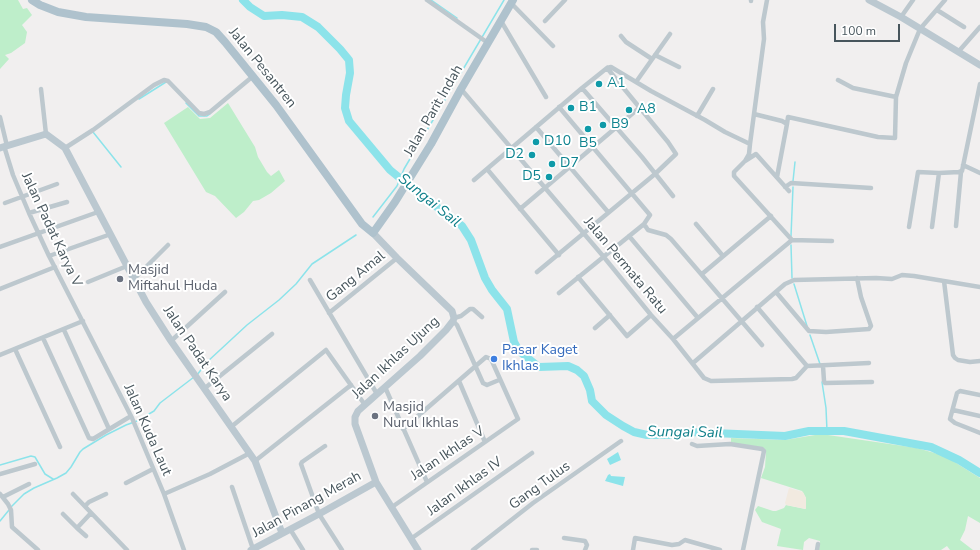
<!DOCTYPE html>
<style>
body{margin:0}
#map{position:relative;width:980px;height:550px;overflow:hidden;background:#f1efef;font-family:"Nunito Sans",sans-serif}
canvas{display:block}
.scale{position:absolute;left:834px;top:24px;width:66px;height:18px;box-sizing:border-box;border:2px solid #47555c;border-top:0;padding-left:5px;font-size:12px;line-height:14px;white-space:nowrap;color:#47555c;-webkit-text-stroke:3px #fff;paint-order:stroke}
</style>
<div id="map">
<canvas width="980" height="550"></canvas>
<div class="scale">100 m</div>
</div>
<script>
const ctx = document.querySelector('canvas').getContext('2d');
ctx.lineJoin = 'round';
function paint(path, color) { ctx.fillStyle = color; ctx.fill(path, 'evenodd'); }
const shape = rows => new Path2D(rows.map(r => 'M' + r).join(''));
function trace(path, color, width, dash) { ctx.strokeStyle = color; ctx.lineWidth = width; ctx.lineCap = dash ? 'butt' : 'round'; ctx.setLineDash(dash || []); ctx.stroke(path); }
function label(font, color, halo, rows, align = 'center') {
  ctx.font = font + ' "Nunito Sans",sans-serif'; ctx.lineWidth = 4; ctx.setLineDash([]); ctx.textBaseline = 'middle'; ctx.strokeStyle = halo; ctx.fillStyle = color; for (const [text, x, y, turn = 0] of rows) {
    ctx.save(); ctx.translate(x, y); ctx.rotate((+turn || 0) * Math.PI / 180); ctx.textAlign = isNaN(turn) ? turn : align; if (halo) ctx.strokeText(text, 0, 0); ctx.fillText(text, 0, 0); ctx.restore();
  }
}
paint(shape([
 [0,0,18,0,23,9,27,8,32,15,22,25,27,32,25,43,11,53,5,55,9,59,0,69],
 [228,103,255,147,258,157,267,172,271,176,279,170,285,181,271,193,259,200,253,201,244,212,236,218,215,196,206,192,164,123,188,107,200,119,210,118],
 [821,434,917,448,945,456,980,478,980,523,968,516,965,530,960,540,973,550,950,550,947,546,941,550,819,550,820,541,809,538,804,542,803,550,777,546,781,529,762,522,755,510,758,506,773,511,776,511,784,508,786,505,805,509,806,498,802,491,761,478,765,467,766,452,731,442,731,438,785,440]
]), '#beeeca');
paint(shape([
 [789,488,803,492,806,498,806,509,786,505,785,503]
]), '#f2eae0');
paint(shape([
 [618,452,621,460,610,465,607,459],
 [610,474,611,476,625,477,623,486,605,481,608,475]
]), '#8ce3ea');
trace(shape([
 [431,0,457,18],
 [139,99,166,82],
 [186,103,199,116,207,116,210,114],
 [93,132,121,167],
 [793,181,795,162],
 [373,217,397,186,404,169,504,0],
 [791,236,793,187],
 [791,245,792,278],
 [794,284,807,326],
 [810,335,820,364],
 [197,375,207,362,247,325,279,300,296,284,312,264,356,235],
 [822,382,826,408,827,431],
 [0,465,31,456,35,457,45,474,53,479],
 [11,507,24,494,34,488,57,478,66,473,71,467,80,452,83,449,106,435,126,425,137,421,154,411,160,403,194,377],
 [0,521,9,510]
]), '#8ce3ea', 1.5);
trace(shape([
 [243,0,250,7,264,16,282,15,302,17,318,27,340,49,349,60,350,73,346,95,345,108,349,121,390,170,417,192,462,226,471,240,485,278,492,290,507,309,514,342,519,351,539,367,568,366,577,370,584,376,590,390,592,401,606,415,623,426,634,432,647,435,668,435,689,432,785,436,809,431,844,431,931,447,959,460,980,473]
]), '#8ce3ea', 8);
trace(shape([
 [427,0,488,43],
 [751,1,751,0],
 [511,3,553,46],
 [937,10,964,27],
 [901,17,913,0],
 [501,21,546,97],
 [545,21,565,0],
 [621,36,626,42,652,59],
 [959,51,980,27],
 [655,55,679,67],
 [607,68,611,67,651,91,705,120,725,132,750,144,749,154,745,161],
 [838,80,853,88,896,97],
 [636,82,670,34],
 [582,88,642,157,673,196],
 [41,89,46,134],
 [461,89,603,256,651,315,673,339,792,240],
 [754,114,782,121,787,124,777,177],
 [697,116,713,89],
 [0,117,7,146],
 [787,124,788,117,878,137,895,138,896,97,906,63,920,29,945,0],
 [536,127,608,212],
 [750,144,764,39,763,22,767,0],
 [4,146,13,175,29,213,49,256,132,418,164,494,184,550],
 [65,148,93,130,154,85,164,80,168,81,199,113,204,114,210,112,252,77],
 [963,165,980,173],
 [487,169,559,255],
 [474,180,582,88,607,68],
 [785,187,791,183,871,188],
 [789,191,756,154,745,161,734,172,734,176,792,240],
 [5,203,57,184],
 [520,209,639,108],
 [29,213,67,202],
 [644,224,648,230,666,235,671,239,762,345],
 [696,224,723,256],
 [956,226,961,172],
 [909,227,918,172,939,173,959,172,962,171,980,84],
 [932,227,939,173],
 [629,236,698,318],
 [792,240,832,241],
 [0,247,98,212],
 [49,256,111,234],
 [537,272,655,174,676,154,668,142,607,68],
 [702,274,771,216],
 [578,277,627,336,651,315],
 [134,279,168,245],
 [310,280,377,394],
 [944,281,953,355,955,358,958,360,970,362,980,361],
 [88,282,127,266],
 [0,289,55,267],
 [776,292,809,331,826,332,869,329,871,326,861,297,857,278],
 [559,293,644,224,650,215,559,107],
 [757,307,807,366],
 [329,313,397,258],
 [454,318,461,316,470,309,473,309,482,317],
 [453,321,457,325,483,383,487,385,499,380],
 [595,328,610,315],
 [64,330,109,429],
 [43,338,89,438,93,439,131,416],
 [673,339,704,378,711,381,792,379,796,378,807,366,869,363],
 [171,341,225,292],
 [15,349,60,447],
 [0,355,83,321],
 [693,363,785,284,794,280,876,278,892,279,902,275,914,276,980,287],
 [823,366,824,381,825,383,872,382],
 [459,381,485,442],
 [385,387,427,482],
 [205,388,272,334],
 [980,395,960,391,957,393,950,419,955,423,980,433],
 [953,410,980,416],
 [231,427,326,350,365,405],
 [692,444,697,446,730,444,762,449,764,451,743,550],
 [325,446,302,462,301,464,319,514,342,550],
 [255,461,351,385],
 [0,474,35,464],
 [126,483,153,469],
 [232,487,253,549],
 [0,494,8,504,11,510,12,527,38,550],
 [73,494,127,550],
 [164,494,210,474,250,453],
 [3,497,29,484],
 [85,506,89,502,106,494],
 [392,507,518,419,491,359,486,357,403,429],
 [63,514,77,528],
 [290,529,303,550],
 [86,536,77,528,91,513],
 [412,538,532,453],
 [564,538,585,541,587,545,585,550],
 [473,550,533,503,621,441],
 [532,550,537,550],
 [633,550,635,538,672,545,679,544,685,540,720,550],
 [817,550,818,544]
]), '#bdc8ce', 4.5);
trace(shape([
 [869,0,901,17,980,65],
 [0,148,46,134,65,148,146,302,171,341,255,461,282,533],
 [373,233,397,258,452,311,454,318,453,321,446,330,420,356,358,411,355,417,355,424,376,482,418,550],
 [251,550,319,514,376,482]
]), '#bbc8d0', 7);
trace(shape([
 [32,0,40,5,58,12,86,17,187,24,206,27,216,32,225,42,276,105,362,224,373,233,395,202,431,144,461,89,513,0]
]), '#afc2cd', 8);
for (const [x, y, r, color] of [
 [599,84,4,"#0f9aa8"],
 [571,108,4,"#0f9aa8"],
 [629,110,4,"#0f9aa8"],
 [603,125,4,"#0f9aa8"],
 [588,129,4,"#0f9aa8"],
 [536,142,4,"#0f9aa8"],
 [532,155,4,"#0f9aa8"],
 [552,164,4,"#0f9aa8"],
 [549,177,4,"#0f9aa8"],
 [120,279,4,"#6b7280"],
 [494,359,4,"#3f7fe0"],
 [375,416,4,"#6b7280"]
]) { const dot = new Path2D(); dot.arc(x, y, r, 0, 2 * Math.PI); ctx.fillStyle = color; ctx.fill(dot); trace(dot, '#fff', 1.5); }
label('14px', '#47555c', '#fff', [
 ["Jalan Pesantren",262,68,51],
 ["Jalan Parit Indah",434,111,-60],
 ["Jalan Padat Karya V",51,230,65],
 ["Jalan Permata Ratu",625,266,50],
 ["Gang Amal",356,277,-39],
 ["Jalan Padat Karya",197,354,56],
 ["Jalan Ikhlas Ujung",396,358,-43],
 ["Jalan Kuda Laut",147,430,66],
 ["Jalan Ikhlas V",448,454,-34],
 ["Gang Tulus",540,486,-36],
 ["Jalan Ikhlas IV",465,487,-36],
 ["Jalan Pinang Merah",307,505,-29]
]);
label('14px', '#0d838f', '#fff', [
 ["A1",607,84],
 ["B1",579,108],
 ["A8",637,110],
 ["B9",611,125],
 ["D10",544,142],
 ["B5",588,144,"center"],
 ["D2",524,155,"right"],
 ["D7",560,164],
 ["D5",541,177,"right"]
], 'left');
label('14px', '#5b616d', '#fff', [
 ["Masjid",128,271],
 ["Miftahul Huda",128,287],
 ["Masjid",383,408],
 ["Nurul Ikhlas",383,424]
], 'left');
label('14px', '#366cbe', '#fff', [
 ["Pasar Kaget",502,351],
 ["Ikhlas",502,367]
], 'left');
label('italic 15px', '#0f7f89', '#fff', [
 ["Sungai Sail",429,201,39],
 ["Sungai Sail",685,433,1]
]);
</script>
